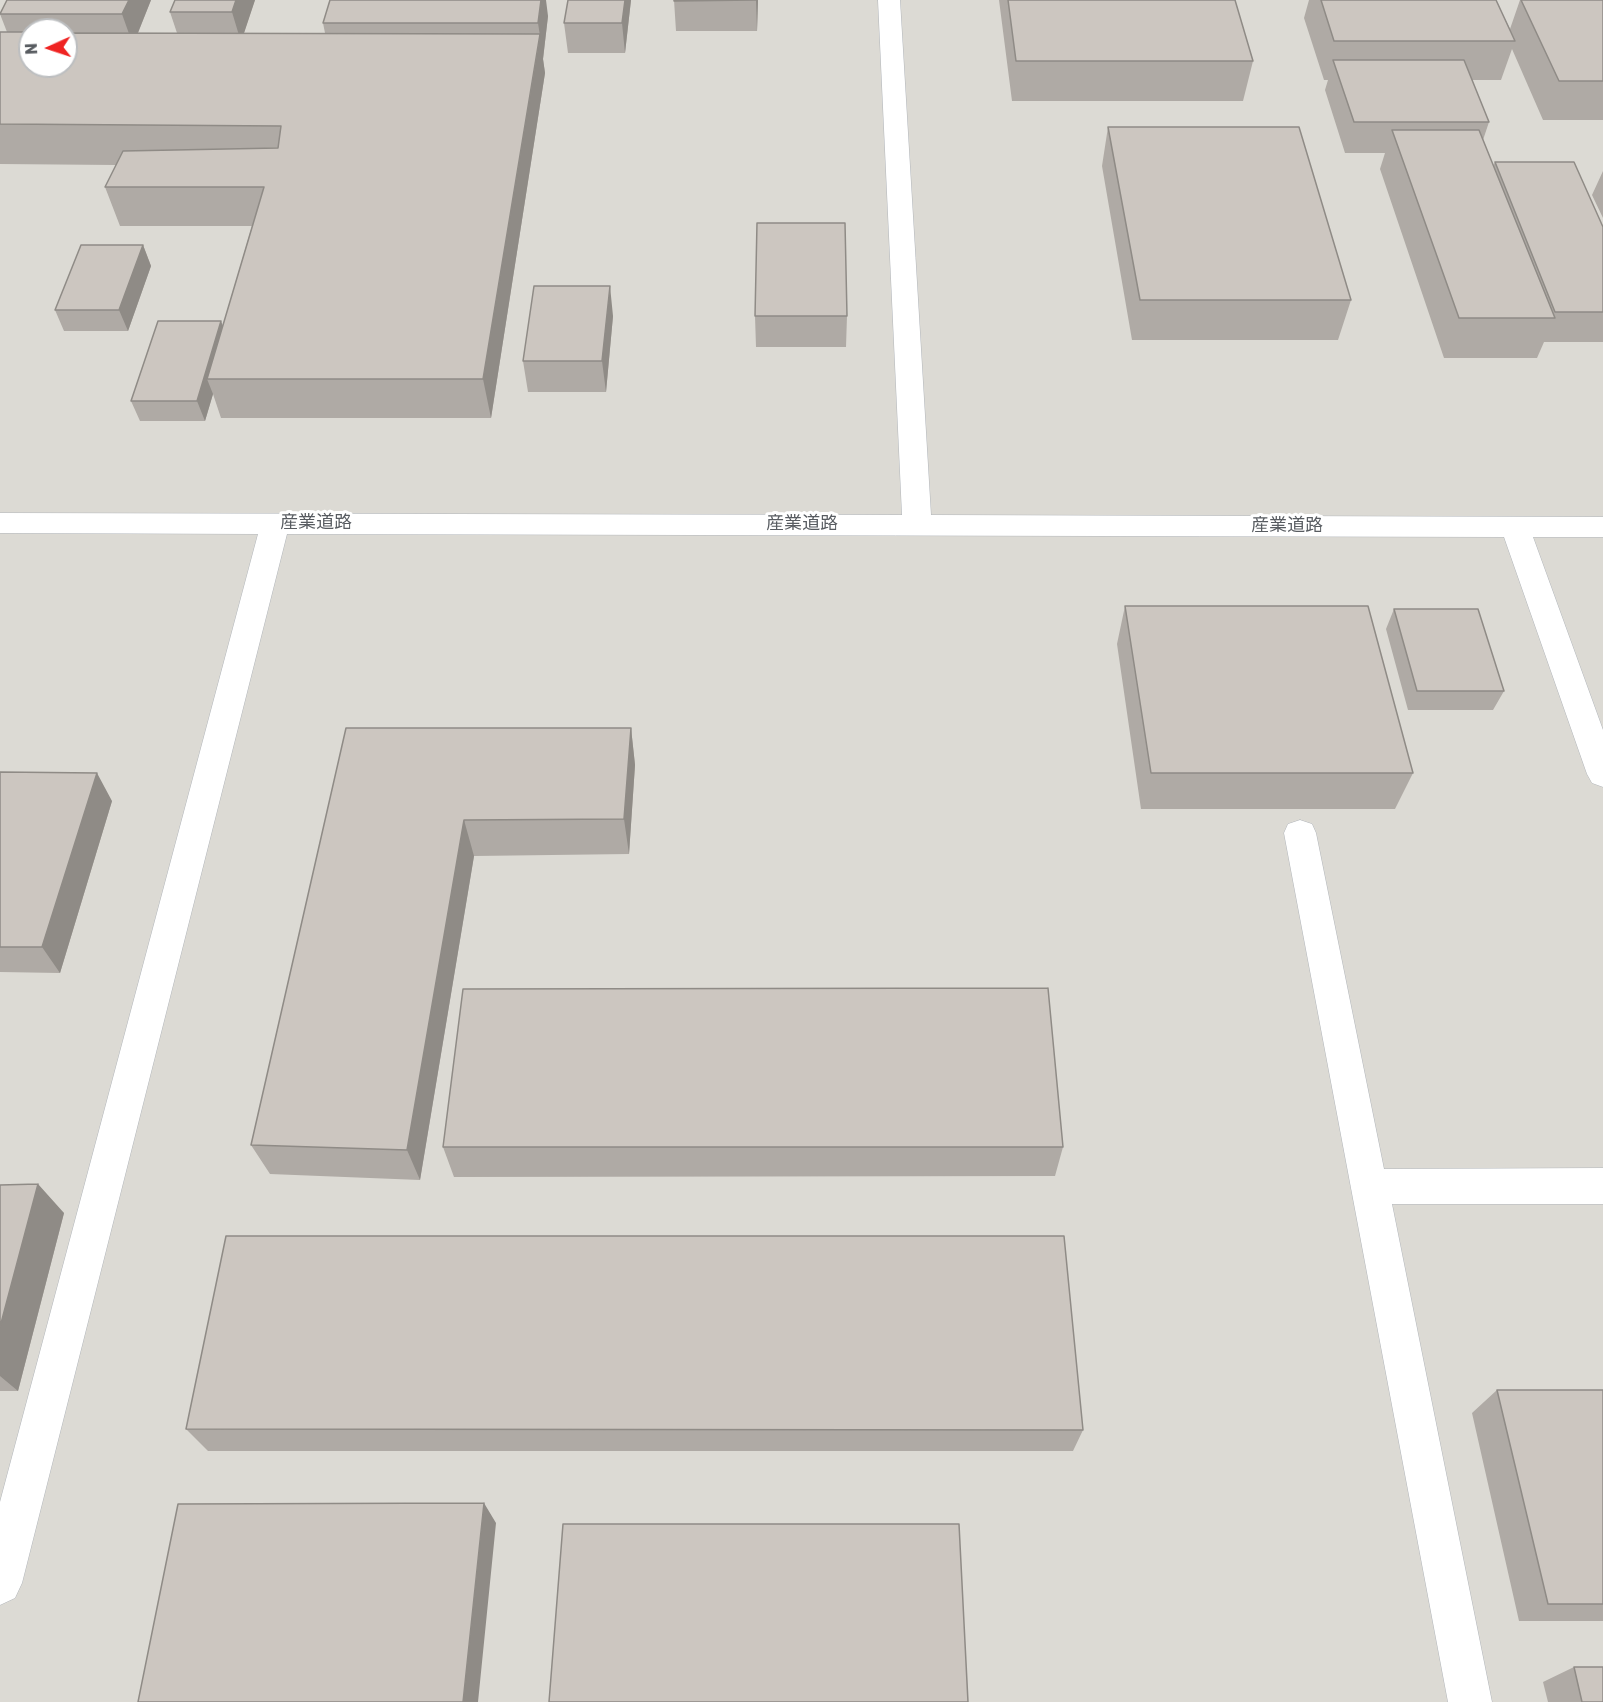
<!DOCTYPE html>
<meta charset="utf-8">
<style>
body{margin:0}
#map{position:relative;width:1603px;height:1702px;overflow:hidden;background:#ece8df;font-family:Rubik,sans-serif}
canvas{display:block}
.north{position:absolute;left:18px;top:18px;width:60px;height:60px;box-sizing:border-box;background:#fff;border:2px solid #bcbec0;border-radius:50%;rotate:267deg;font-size:16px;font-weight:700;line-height:24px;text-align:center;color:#585c61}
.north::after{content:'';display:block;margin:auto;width:21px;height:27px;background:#ef2322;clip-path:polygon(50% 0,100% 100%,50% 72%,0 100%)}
</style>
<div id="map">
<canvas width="1603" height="1702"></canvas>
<div class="north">N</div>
</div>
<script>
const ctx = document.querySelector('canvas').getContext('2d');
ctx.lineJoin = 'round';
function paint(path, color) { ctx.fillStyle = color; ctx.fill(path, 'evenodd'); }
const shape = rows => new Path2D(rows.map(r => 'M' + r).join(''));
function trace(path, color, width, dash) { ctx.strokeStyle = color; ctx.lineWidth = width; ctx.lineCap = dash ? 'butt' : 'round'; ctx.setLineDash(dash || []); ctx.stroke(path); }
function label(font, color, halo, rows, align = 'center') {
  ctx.font = font + ' Rubik,"Noto Sans JP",sans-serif'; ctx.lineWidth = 6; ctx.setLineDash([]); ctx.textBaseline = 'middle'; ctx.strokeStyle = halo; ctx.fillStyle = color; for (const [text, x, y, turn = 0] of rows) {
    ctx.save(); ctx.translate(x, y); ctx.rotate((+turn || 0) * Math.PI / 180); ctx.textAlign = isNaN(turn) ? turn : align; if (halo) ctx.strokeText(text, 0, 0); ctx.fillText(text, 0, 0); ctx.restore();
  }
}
paint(shape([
 [0,0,1603,0,1603,1702,0,1702],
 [30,30,66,30,66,66,30,66]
]), '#dcdad4');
const minor = shape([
 [878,0,900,0,931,515,1603,517,1603,537,1533,537,1603,730,1603,787,1592,783,1587,774,1504,537,287,534,22,1583,15,1598,0,1605,0,1502,258,534,0,533,0,513,902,515,878,0],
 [1300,820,1312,824,1316,833,1384,1169,1603,1168,1603,1204,1392,1204,1492,1702,1448,1702,1284,833,1288,824,1300,820]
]);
trace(minor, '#b2b6bb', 1);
paint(minor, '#fff');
paint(shape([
 [151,0,138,33,177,33,170,12,175,0,255,0,244,33,325,33,323,23,548,16,543,59,545,73,491,418,221,418,213,394,205,421,140,421,131,401,223,325,252,226,120,226,105,187,116,165,0,164,0,32,7,32,0,14],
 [30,30,66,30,66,66,30,66],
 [631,0,625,53,568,53,564,23],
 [674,0,758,0,757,31,676,31],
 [999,0,1235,0,1253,61,1243,101,1012,101],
 [1309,0,1496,0,1510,29,1520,0,1603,0,1603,120,1543,120,1512,49,1501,80,1472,80,1489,122,1483,140,1493,166,1495,162,1603,227,1603,342,1544,342,1537,358,1444,358,1380,169,1385,153,1345,153,1325,90,1328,80,1324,80,1304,18],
 [1108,127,1351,300,1338,340,1132,340,1102,166],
 [1603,171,1603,218,1592,195],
 [143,245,151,266,128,331,64,331,55,310],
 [613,316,606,392,528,392,523,361],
 [755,316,847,316,846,347,756,347],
 [1125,606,1413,773,1395,809,1141,809,1117,644],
 [1394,609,1504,691,1493,710,1408,710,1386,629],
 [346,728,631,728,635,765,629,854,474,856,420,1180,270,1174,251,1145],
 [0,772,112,801,60,973,0,972],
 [443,1147,1063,1147,1055,1176,454,1177],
 [0,1185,64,1213,18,1391,0,1391],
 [1497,1390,1603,1390,1603,1621,1519,1621,1472,1413],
 [186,1429,1083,1430,1073,1451,208,1451],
 [1574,1667,1603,1702,1548,1702,1543,1682]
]), '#afaaa5');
paint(shape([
 [129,0,151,0,133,45,122,14],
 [236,0,255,0,241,42,232,12],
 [541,0,546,0,548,16,543,59,545,73,491,418,483,379,540,36,538,23],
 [625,0,631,0,625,53,622,23],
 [756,0,758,0,757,31],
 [143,245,151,266,128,331,119,310],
 [610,286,613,316,606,392,602,361],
 [221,321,229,342,207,379,213,394,205,421,197,401],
 [631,728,635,765,629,854,624,819],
 [97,773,112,801,60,973,42,947],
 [464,820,474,856,420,1180,407,1150],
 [38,1184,64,1213,18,1391,0,1376,0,1327],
 [484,1503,496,1523,478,1702,463,1702]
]), '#8f8b86');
const building = shape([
 [7,0,129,0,122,14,0,14,7,0],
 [175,0,236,0,232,12,170,12,175,0],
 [330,0,541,0,538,23,323,23,330,0],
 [568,0,625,0,622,23,564,23,568,0],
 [674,0,756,0,674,1,674,0],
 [1008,0,1235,0,1253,61,1016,61,1008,0],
 [1321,0,1496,0,1515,41,1334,41,1321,0],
 [1521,0,1603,0,1603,81,1559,81,1521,0],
 [0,32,30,32,30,66,66,66,66,33,540,34,483,379,207,379,264,187,105,187,123,151,278,148,281,126,0,124,0,32],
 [1333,60,1464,60,1489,122,1354,122,1333,60],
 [1108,127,1299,127,1351,300,1140,300,1108,127],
 [1392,130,1479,130,1555,318,1459,318,1392,130],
 [1495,162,1574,162,1603,227,1603,312,1555,312,1495,162],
 [757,223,845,223,847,316,755,316,757,223],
 [81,245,143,245,119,310,55,310,81,245],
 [534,286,610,286,602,361,523,361,534,286],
 [158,321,221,321,197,401,131,401,158,321],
 [1125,606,1368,606,1413,773,1151,773,1125,606],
 [1394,609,1478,609,1504,691,1417,691,1394,609],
 [346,728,631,728,624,819,464,820,407,1150,251,1145,346,728],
 [0,772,97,773,42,947,0,947,0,772],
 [1048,988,1063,1147,443,1147,463,989,1048,988],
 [38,1184,0,1327,0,1185,38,1184],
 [226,1236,1064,1236,1083,1430,186,1429,226,1236],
 [1497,1390,1603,1390,1603,1604,1548,1604,1497,1390],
 [484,1503,463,1702,138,1702,178,1504,484,1503],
 [563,1524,959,1524,968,1702,549,1702,563,1524],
 [1574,1667,1603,1667,1603,1702,1582,1702,1574,1667]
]);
paint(building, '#ccc6c0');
trace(building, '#8f8b86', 1.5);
label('18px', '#585c61', '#fff', [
 ["産業道路",316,523],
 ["産業道路",802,524],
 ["産業道路",1287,526]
]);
</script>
